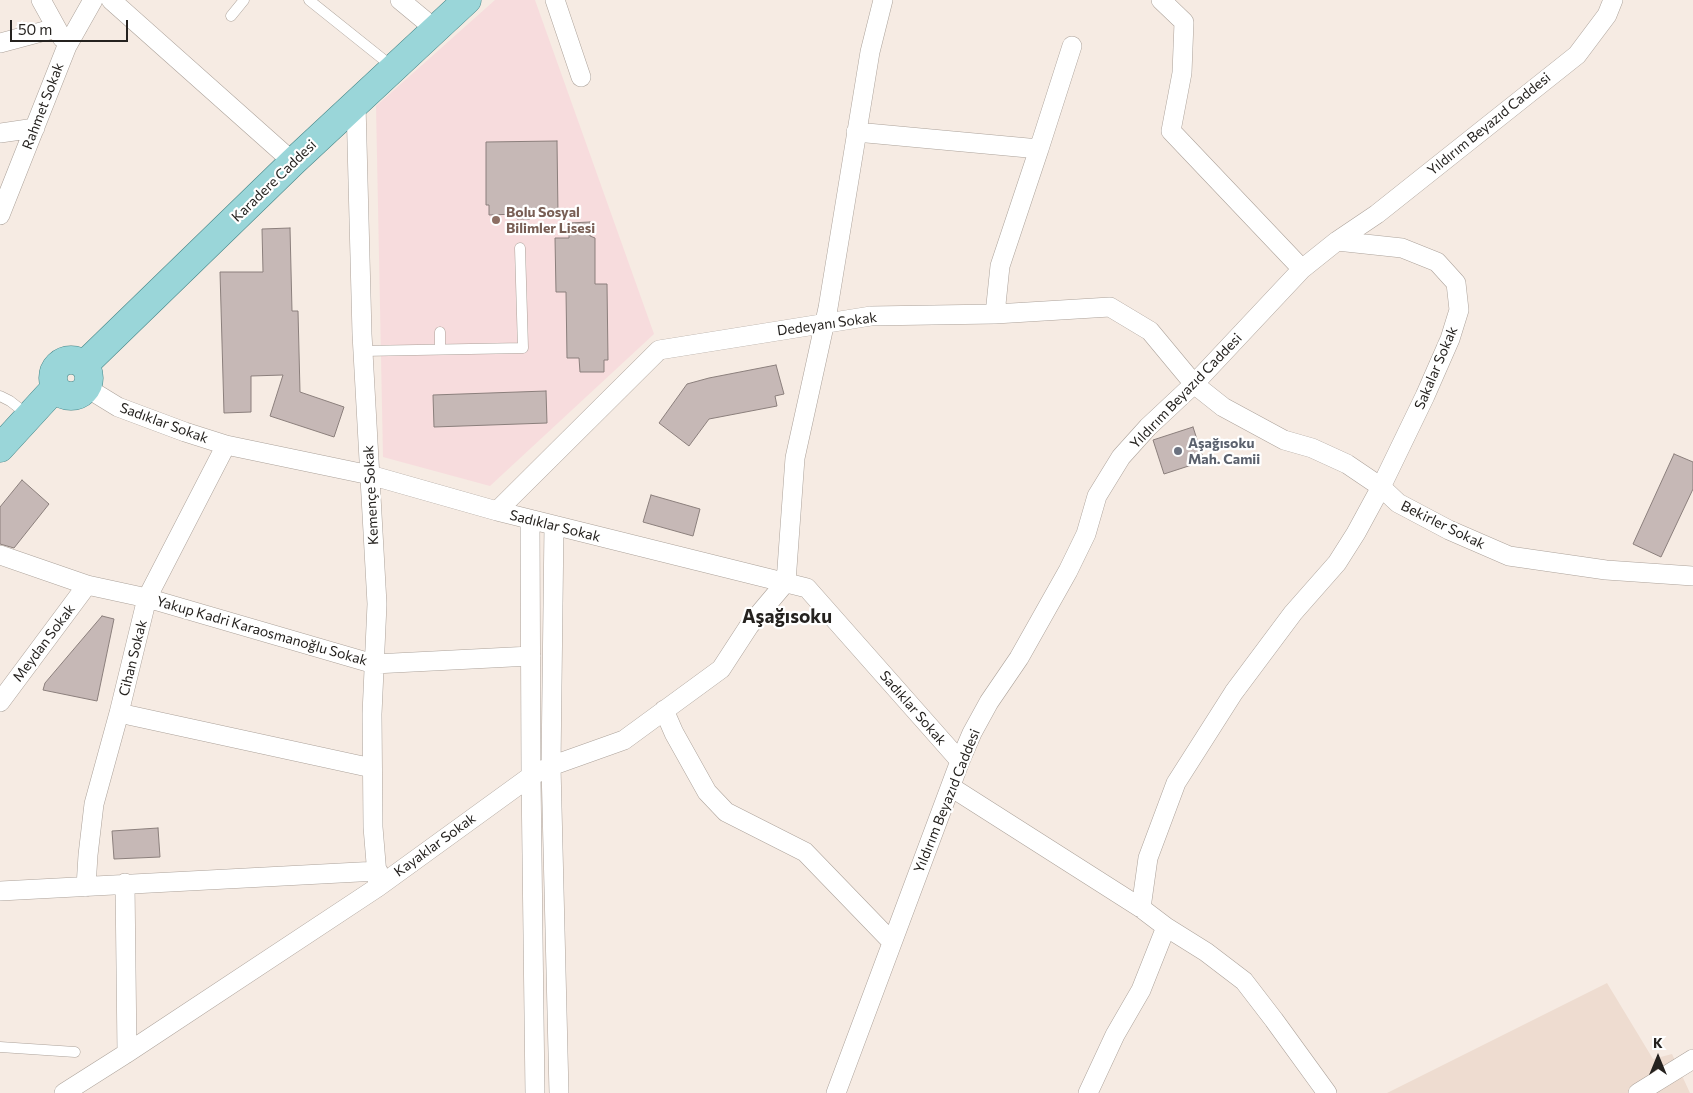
<!DOCTYPE html>
<meta charset="utf-8">
<style>
body{margin:0}
#map{position:relative;width:1693px;height:1093px;overflow:hidden;background:#f6ebe3;font-family:Commissioner,sans-serif}
canvas{display:block}
.north{position:absolute;left:1633px;top:1033px;width:50px;height:50px;-webkit-text-stroke:4px #fff;paint-order:stroke;rotate:0deg;font-size:14px;font-weight:700;line-height:20px;text-align:center;color:#25221f}
.north::after{content:'';display:block;margin:auto;width:18px;height:22px;background:#25221f;clip-path:polygon(50% 0,100% 100%,50% 72%,0 100%)}
.scale{position:absolute;left:10px;top:20px;width:118px;height:22px;box-sizing:border-box;border:2px solid #25221f;border-top:0;padding-left:6px;font-size:15px;line-height:18px;white-space:nowrap;color:#25221f;-webkit-text-stroke:4px #fff;paint-order:stroke}
</style>
<div id="map">
<canvas width="1693" height="1093"></canvas>
<div class="north">K</div>
<div class="scale">50 m</div>
</div>
<script>
const ctx = document.querySelector('canvas').getContext('2d');
ctx.lineJoin = 'round';
function paint(path, color) { ctx.fillStyle = color; ctx.fill(path, 'evenodd'); }
const shape = rows => new Path2D(rows.map(r => 'M' + r).join(''));
function trace(path, color, width, dash) { ctx.strokeStyle = color; ctx.lineWidth = width; ctx.lineCap = dash ? 'butt' : 'round'; ctx.setLineDash(dash || []); ctx.stroke(path); }
function label(font, color, halo, rows, align = 'center') {
  ctx.font = font + ' Commissioner,sans-serif'; ctx.lineWidth = 4.5; ctx.setLineDash([]); ctx.textBaseline = 'middle'; ctx.strokeStyle = halo; ctx.fillStyle = color; for (const [text, x, y, turn = 0] of rows) {
    ctx.save(); ctx.translate(x, y); ctx.rotate((+turn || 0) * Math.PI / 180); ctx.textAlign = isNaN(turn) ? turn : align; if (halo) ctx.strokeText(text, 0, 0); ctx.fillText(text, 0, 0); ctx.restore();
  }
}
paint(shape([
 [1607,983,1653,1059,1672,1054,1690,1093,1387,1093]
]), '#eedcd0');
paint(shape([
 [495,0,535,0,654,334,490,486,383,457,376,106]
]), '#f7dcdd');
const building = shape([
 [557,141,558,214,530,215,530,219,517,219,517,214,489,215,489,205,486,205,486,142,557,141],
 [590,222,590,236,595,238,595,284,607,284,608,360,604,360,604,372,580,372,579,358,567,358,566,292,556,292,555,238,569,238,569,223,590,222],
 [290,228,292,311,298,311,300,392,344,407,334,437,270,416,283,375,251,376,251,412,224,413,220,272,263,272,262,229,290,228],
 [776,365,784,394,775,396,777,406,709,419,689,446,659,423,687,384,709,378,776,365],
 [546,391,547,423,434,427,433,395,546,391],
 [1193,427,1204,461,1164,474,1153,440,1193,427],
 [1674,454,1693,462,1693,489,1661,557,1633,544,1674,454],
 [22,480,49,504,14,548,0,544,0,507,22,480],
 [651,495,700,509,693,536,643,522,651,495],
 [102,616,114,619,97,701,43,690,45,683,102,616],
 [158,828,160,857,114,859,112,831,158,828]
]);
paint(building, '#c6b8b6');
trace(building, '#8b7f7c', 1);
const service = shape([
 [309,0,394,68],
 [231,16,244,0],
 [440,332,440,349],
 [363,351,523,348,520,248],
 [0,396,10,401,28,415],
 [0,1047,75,1052]
]);
const minor = shape([
 [41,0,62,38],
 [111,0,293,162],
 [400,0,435,29],
 [555,0,581,77],
 [1161,0,1184,22,1182,73,1171,131,1302,269],
 [0,43,56,28],
 [356,104,362,334,377,604,372,714,373,827,378,887],
 [856,132,1039,149,1000,266,995,314],
 [0,133,35,128],
 [1039,149,1072,46],
 [0,215,67,46,93,0],
 [87,388,118,407,185,432,226,445,370,475,497,511,807,588,960,761],
 [497,511,659,350,871,316,995,314,1110,307,1150,331,1194,384,1223,407,1284,440,1312,448,1347,464,1381,487,1398,503,1449,530,1509,556,1606,570,1693,576],
 [530,519,531,776,535,1093],
 [554,525,551,766,559,1093],
 [0,555,87,585,147,598,374,664,531,656],
 [0,702,87,585],
 [664,710,674,733,707,792,726,812,805,852,892,942],
 [119,713,372,768],
 [951,787,1141,908,1166,927,1206,952,1244,981,1274,1020,1327,1093],
 [125,883,127,1053],
 [86,887,88,855,94,804,119,713,147,598,226,445],
 [0,891,378,871],
 [1141,908,1148,858,1176,783,1234,692,1293,613,1337,563,1356,533,1381,487,1425,396,1450,339,1459,310,1456,283,1437,262,1402,248,1337,241],
 [64,1093,127,1053,378,887,531,776,551,766,624,740,721,669,749,626,786,582,795,458,828,308,870,52,883,0],
 [836,1093,960,761,972,733,989,702,1019,658,1068,571,1086,534,1097,496,1121,457,1148,427,1194,384,1302,269,1337,241,1377,214,1577,55,1607,15,1613,0],
 [1088,1093,1115,1035,1141,990,1166,927],
 [1638,1093,1693,1059]
]);
const primary = shape([
 '53 378a18 18 0 1 1 36 0a18 18 0 1 1-36 0Z',
 [84,365,293,162,467,0],
 [0,448,55,388]
]);
trace(service, '#aca29a', 11);
trace(minor, '#aca29a', 20);
trace(primary, '#458587', 29);
trace(service, '#fff', 10);
trace(minor, '#fff', 19);
trace(primary, '#9ad6d9', 28);
for (const [x, y, r, color] of [
 [496,220,5,"#8d6e63"],
 [1178,451,5,"#6b7280"]
]) { const dot = new Path2D(); dot.arc(x, y, r, 0, 2 * Math.PI); ctx.fillStyle = color; ctx.fill(dot); trace(dot, '#fff', 2); }
label('14px', '#25221f', '#fff', [
 ["Rahmet Sokak",43,106,-69],
 ["Yıldırım Beyazıd Caddesi",1489,124,-39],
 ["Karadere Caddesi",274,181,-44],
 ["Dedeyanı Sokak",827,324,-8],
 ["Sakalar Sokak",1436,368,-67],
 ["Yıldırım Beyazıd Caddesi",1186,391,-46],
 ["Sadıklar Sokak",164,423,20],
 ["Kemençe Sokak",371,495,-93],
 ["Bekirler Sokak",1443,525,26],
 ["Sadıklar Sokak",555,526,14],
 ["Yakup Kadri Karaosmanoğlu Sokak",262,631,16],
 ["Meydan Sokak",44,643,-53],
 ["Cihan Sokak",133,658,-76],
 ["Sadıklar Sokak",913,708,49],
 ["Yıldırım Beyazıd Caddesi",947,801,-68],
 ["Kayaklar Sokak",435,845,-36]
]);
label('bold 14px', '#785e54', '#fff', [
 ["Bolu Sosyal",506,212],
 ["Bilimler Lisesi",506,228]
], 'left');
label('bold 14px', '#5b616d', '#fff', [
 ["Aşağısoku",1188,443],
 ["Mah. Camii",1188,459]
], 'left');
label('bold 19px', '#25221f', '#fff', [
 ["Aşağısoku",787,617]
]);
</script>
